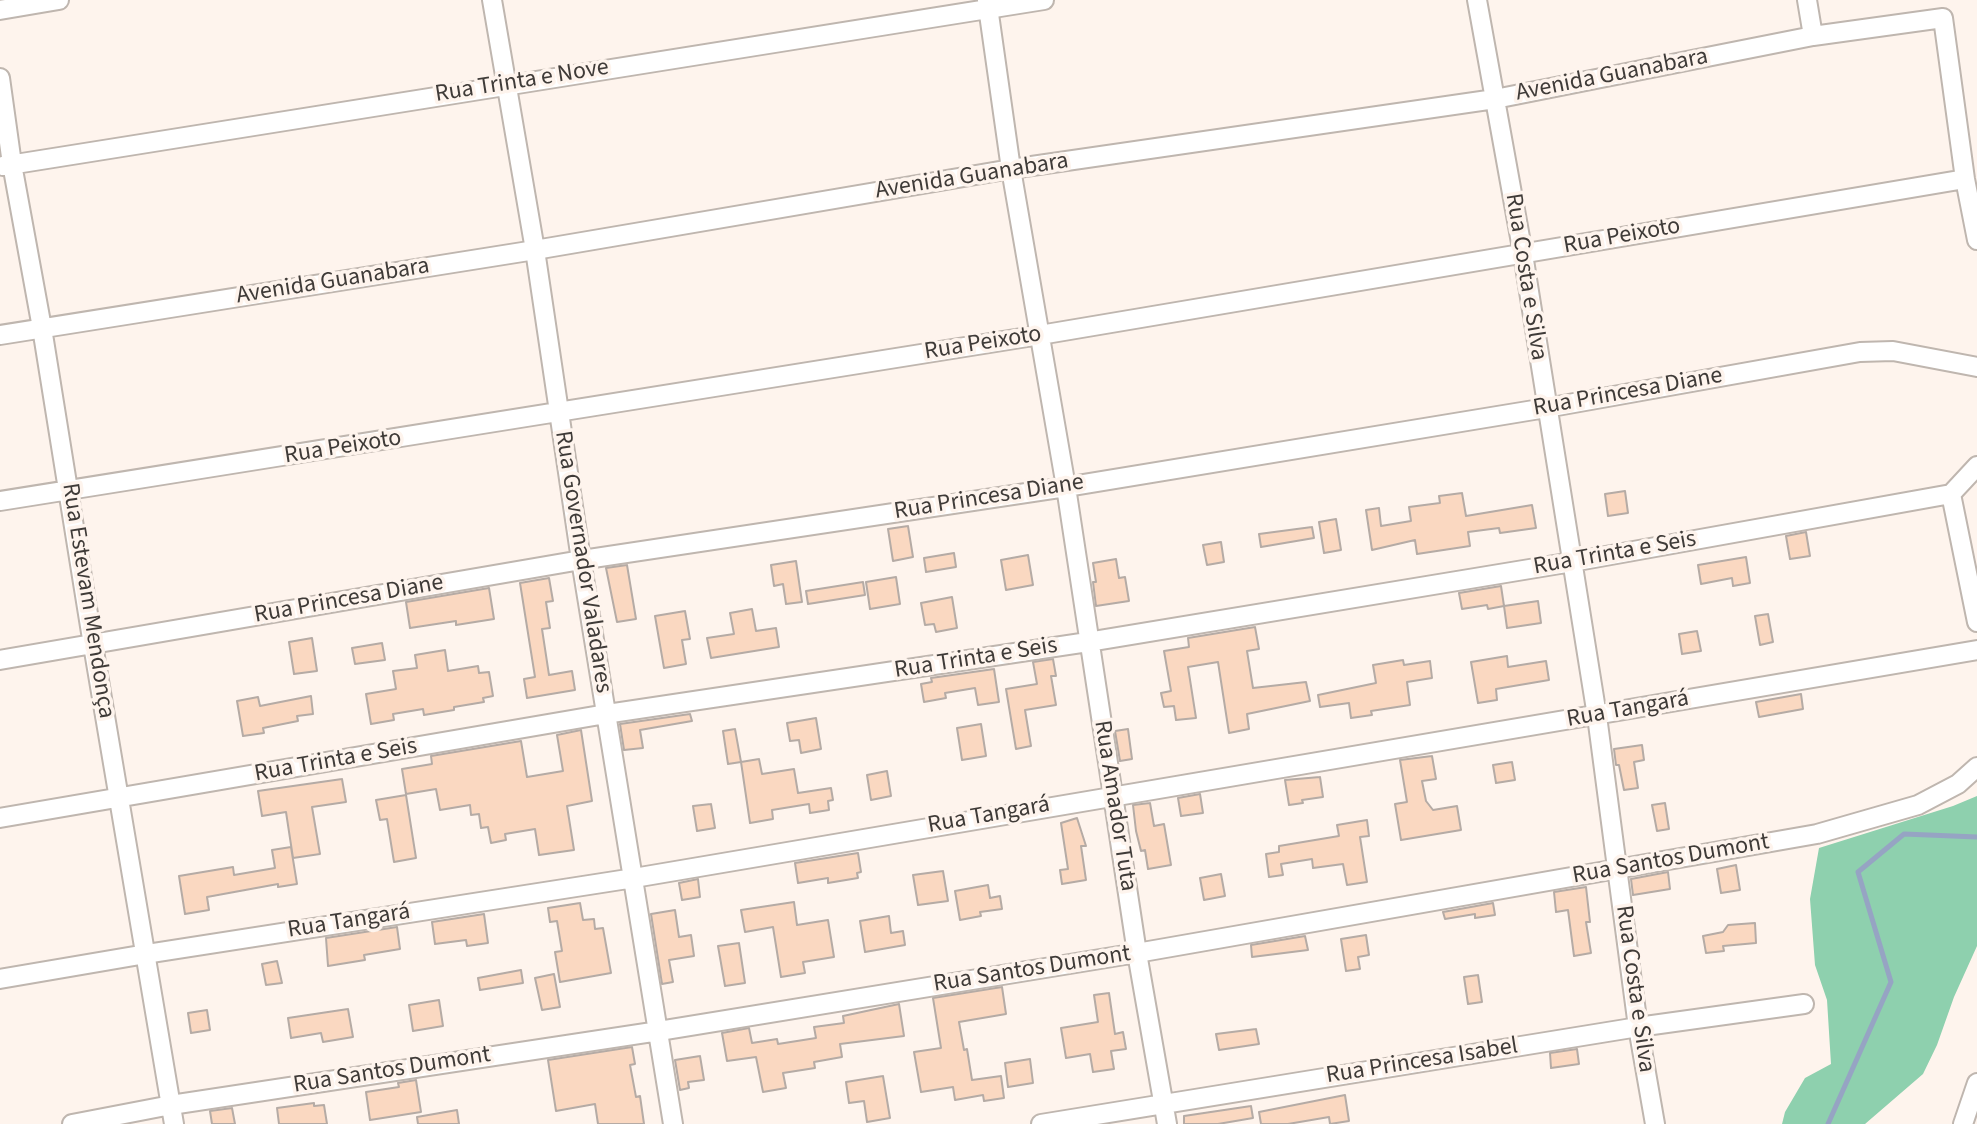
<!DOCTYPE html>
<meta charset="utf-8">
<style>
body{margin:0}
canvas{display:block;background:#fef4ed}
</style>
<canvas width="1977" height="1124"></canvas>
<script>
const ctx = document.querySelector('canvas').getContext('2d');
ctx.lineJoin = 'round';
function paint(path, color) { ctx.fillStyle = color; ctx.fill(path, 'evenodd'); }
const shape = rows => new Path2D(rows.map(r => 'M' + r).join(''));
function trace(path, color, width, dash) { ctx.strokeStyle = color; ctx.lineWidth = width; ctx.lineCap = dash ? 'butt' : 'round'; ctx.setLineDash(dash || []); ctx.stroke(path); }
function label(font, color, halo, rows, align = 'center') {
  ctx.font = font + ' "Source Sans 3",sans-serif'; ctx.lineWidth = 7; ctx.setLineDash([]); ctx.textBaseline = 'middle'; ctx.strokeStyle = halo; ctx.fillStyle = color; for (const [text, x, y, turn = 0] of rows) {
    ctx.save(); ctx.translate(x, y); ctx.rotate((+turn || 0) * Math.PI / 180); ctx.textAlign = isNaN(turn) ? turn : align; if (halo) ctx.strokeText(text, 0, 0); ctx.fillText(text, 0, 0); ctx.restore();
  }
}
paint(shape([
 [1977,796,1977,946,1954,997,1937,1045,1923,1074,1865,1124,1782,1124,1785,1112,1805,1078,1831,1064,1827,1000,1815,965,1810,899,1819,848,1953,806]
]), '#8ed0ae');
trace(shape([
 [1828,1124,1891,982,1858,872,1904,834,1977,837]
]), '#96a4c3', 5);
const building = shape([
 [1625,491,1628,513,1608,516,1605,494,1625,491],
 [1462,493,1466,516,1532,505,1536,528,1500,533,1499,528,1468,532,1470,546,1417,554,1415,540,1372,550,1366,510,1379,508,1381,526,1411,521,1409,507,1440,503,1439,496,1462,493],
 [1336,519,1341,550,1324,553,1319,522,1336,519],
 [908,526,913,557,893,561,888,529,908,526],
 [1312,527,1314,538,1261,547,1259,534,1312,527],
 [1806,532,1810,556,1790,559,1786,536,1806,532],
 [1221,542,1224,562,1207,565,1203,545,1221,542],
 [954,553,956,567,926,572,924,558,954,553],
 [1028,555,1033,585,1006,590,1001,560,1028,555],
 [1746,557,1750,583,1733,586,1732,578,1701,584,1698,565,1746,557],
 [1116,559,1119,578,1125,577,1129,601,1096,606,1093,582,1096,582,1093,563,1116,559],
 [796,561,802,602,786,604,783,584,774,586,771,565,796,561],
 [627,565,636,619,617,622,606,568,627,565],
 [896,577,900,604,870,609,866,582,896,577],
 [549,578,553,601,546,602,550,628,542,629,549,675,572,671,575,690,527,698,524,679,535,677,520,583,549,578],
 [863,582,865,595,808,604,806,591,863,582],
 [1501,586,1504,606,1488,609,1487,605,1462,609,1459,593,1501,586],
 [489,588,494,619,456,625,456,621,410,628,406,602,489,588],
 [952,597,957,628,936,632,934,624,925,625,921,603,952,597],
 [1538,601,1541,623,1507,628,1504,606,1538,601],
 [752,609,756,631,776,628,779,647,711,658,707,638,734,634,730,613,752,609],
 [685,611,690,639,682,640,686,664,664,668,655,616,685,611],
 [1768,614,1773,642,1760,645,1755,616,1768,614],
 [1255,627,1259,649,1247,651,1253,688,1306,682,1310,701,1247,714,1249,729,1229,733,1218,662,1188,667,1196,718,1176,720,1174,706,1164,707,1161,693,1171,691,1164,651,1189,647,1188,638,1255,627],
 [1697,631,1701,651,1682,654,1679,634,1697,631],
 [312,638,317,671,294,674,289,642,312,638],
 [382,643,385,660,355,664,352,648,382,643],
 [445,650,448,671,478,666,479,673,489,672,493,696,483,698,484,702,454,707,454,710,424,715,423,709,393,714,394,720,371,724,366,694,396,689,393,671,417,668,415,655,445,650],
 [1507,656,1508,667,1546,661,1549,680,1496,689,1497,700,1478,703,1471,662,1507,656],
 [1053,659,1056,676,1051,676,1056,705,1025,710,1031,746,1016,749,1006,689,1037,684,1033,662,1053,659],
 [1403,660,1404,665,1430,661,1432,678,1407,682,1410,705,1371,711,1372,715,1351,718,1349,703,1320,707,1318,695,1376,683,1373,665,1403,660],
 [994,669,999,702,978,705,975,688,945,693,946,698,924,702,921,684,932,682,931,678,994,669],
 [1801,694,1803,709,1759,717,1756,702,1801,694],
 [311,696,313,714,297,716,298,721,263,728,264,733,243,736,237,701,258,697,260,706,311,696],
 [690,714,692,721,640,730,643,748,624,750,620,724,690,714],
 [816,718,821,749,801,753,799,740,790,741,787,723,816,718],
 [981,724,986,756,962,760,957,728,981,724],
 [735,729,741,762,728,764,723,731,735,729],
 [1128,729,1132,759,1120,761,1115,731,1128,729],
 [581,730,592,801,567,806,574,850,539,855,535,829,505,834,506,840,491,843,488,827,481,828,479,814,471,815,470,805,440,810,436,789,406,794,402,769,432,764,431,756,521,741,527,777,563,771,557,735,581,730],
 [1642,745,1644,760,1634,762,1638,788,1624,790,1619,765,1616,765,1614,749,1642,745],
 [1432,756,1436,779,1422,781,1426,801,1433,810,1457,806,1461,830,1401,840,1395,804,1407,802,1400,760,1432,756],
 [759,759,762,774,794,769,798,793,831,788,833,800,828,801,829,810,810,813,809,804,772,810,773,819,750,823,741,762,759,759],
 [1512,762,1515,780,1496,783,1493,765,1512,762],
 [887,771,891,796,871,800,867,775,887,771],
 [1320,777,1323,797,1302,800,1303,803,1289,805,1285,780,1320,777],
 [342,779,346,802,312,807,320,854,293,858,286,812,262,816,258,791,342,779],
 [1200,794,1203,813,1181,816,1178,798,1200,794],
 [406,795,416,858,394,862,387,819,380,820,376,800,406,795],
 [1150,803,1154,826,1164,824,1171,865,1148,869,1145,850,1141,851,1136,831,1133,805,1150,803],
 [1665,803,1669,829,1657,831,1652,805,1665,803],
 [711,804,715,828,697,831,693,806,711,804],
 [1077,818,1086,846,1081,846,1086,880,1062,884,1060,870,1068,869,1061,823,1077,818],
 [1367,820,1369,836,1360,837,1367,882,1347,885,1343,864,1313,868,1312,859,1281,864,1283,875,1269,877,1266,854,1279,852,1279,846,1339,836,1337,825,1367,820],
 [291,847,297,884,278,887,278,884,207,897,209,910,185,914,179,876,233,867,234,875,275,868,272,850,291,847],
 [858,853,861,872,857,873,858,878,828,883,828,878,798,883,795,863,858,853],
 [1736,865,1740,890,1721,893,1717,869,1736,865],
 [943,871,948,901,918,905,913,875,943,871],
 [1668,872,1670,889,1633,895,1631,879,1668,872],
 [1221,874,1225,896,1204,900,1200,878,1221,874],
 [698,879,700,897,682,900,679,883,698,879],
 [988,885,990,898,1000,896,1002,909,980,912,981,916,960,920,955,891,988,885],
 [1586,887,1590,922,1586,922,1591,953,1574,956,1568,910,1556,912,1554,892,1586,887],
 [794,902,797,925,828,920,834,957,803,962,805,973,781,977,773,927,745,932,741,910,794,902],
 [580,903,583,920,594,919,595,929,603,928,611,973,560,982,555,952,562,951,557,921,550,922,548,908,580,903],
 [1493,903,1495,915,1475,918,1475,914,1445,919,1443,912,1493,903],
 [675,910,679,937,691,935,694,956,669,960,673,982,662,984,651,914,675,910],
 [484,914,488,943,467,946,466,940,435,944,432,922,484,914],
 [889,916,891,933,903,931,905,945,865,952,860,921,889,916],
 [1755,923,1756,943,1723,946,1724,951,1706,953,1703,936,1723,932,1728,925,1755,923],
 [397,927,400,949,364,955,365,960,328,966,326,938,397,927],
 [1366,935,1369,955,1358,957,1360,969,1346,971,1341,939,1366,935],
 [1305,936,1308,950,1252,957,1251,945,1305,936],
 [739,943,745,983,725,986,718,946,739,943],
 [277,961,282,983,266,985,262,964,277,961],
 [521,970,523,983,480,990,478,978,521,970],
 [554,974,560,1007,542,1010,535,978,554,974],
 [1478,975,1482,1002,1468,1004,1464,977,1478,975],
 [1002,987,1006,1014,959,1022,964,1050,967,1049,972,1080,1001,1076,1004,1098,984,1101,983,1095,955,1100,953,1087,921,1092,914,1052,941,1048,933,998,1002,987],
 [1109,993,1115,1034,1123,1032,1126,1049,1111,1051,1114,1069,1093,1072,1090,1054,1066,1058,1061,1028,1098,1022,1094,995,1109,993],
 [439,1000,443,1026,413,1031,409,1005,439,1000],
 [899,1004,904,1036,840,1044,842,1057,814,1062,815,1068,783,1073,786,1088,763,1092,756,1057,727,1061,722,1033,749,1028,752,1043,777,1039,778,1044,816,1038,814,1027,844,1023,843,1016,899,1004],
 [348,1009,353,1037,323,1042,321,1033,291,1038,288,1018,348,1009],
 [207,1010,210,1030,191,1033,188,1013,207,1010],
 [1256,1029,1259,1044,1219,1050,1216,1034,1256,1029],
 [632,1047,635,1064,630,1065,636,1097,640,1096,644,1124,598,1124,595,1104,556,1111,548,1060,632,1047],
 [1577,1049,1579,1064,1551,1068,1550,1053,1577,1049],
 [700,1056,704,1080,688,1082,689,1088,680,1090,675,1060,700,1056],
 [1030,1059,1033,1083,1008,1087,1005,1063,1030,1059],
 [883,1076,890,1118,867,1122,864,1101,849,1103,846,1082,883,1076],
 [416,1080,421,1112,370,1120,366,1092,399,1087,398,1083,416,1080],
 [1345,1095,1349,1121,1330,1124,1329,1117,1288,1124,1261,1124,1259,1112,1345,1095],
 [314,1103,314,1106,324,1105,327,1124,279,1124,277,1108,314,1103],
 [1251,1106,1253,1118,1218,1124,1184,1124,1184,1116,1251,1106],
 [232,1108,235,1124,212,1124,210,1111,232,1108],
 [457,1110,459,1124,418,1124,417,1117,457,1110]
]);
paint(building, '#fad8c1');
trace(building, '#b5aba5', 2);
const minor = shape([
 [492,0,535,250,581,560,673,1124],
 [987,0,1011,169,1066,487,1137,953,1167,1124],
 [1477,0,1523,254,1597,716,1638,1027,1655,1124],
 [1807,0,1813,36],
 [0,10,59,0],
 [0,78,12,164,42,328,93,645,174,1124],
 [3,166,1044,0],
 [0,335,535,250,1011,169,1495,99,1813,36,1943,18,1965,179,1977,240],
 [1977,466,1951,494,1977,622],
 [0,501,1040,335,1965,179],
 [0,660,581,560,1066,487,1546,408,1860,352,1893,351,1977,367],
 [0,818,606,714,1088,642,1572,562,1951,494],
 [0,979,146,954,634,878,1977,650],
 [72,1124,171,1105,659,1031,1137,953,1817,834,1918,805,1958,784,1977,767],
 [1041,1124,1638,1027,1804,1004],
 [1963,1124,1977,1083]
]);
trace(minor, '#bfb6af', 22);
trace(minor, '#fff', 18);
label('24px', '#3f3b38', '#fef4ed', [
 ["Avenida Guanabara",1612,76,-11],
 ["Rua Trinta e Nove",522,82,-9],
 ["Avenida Guanabara",972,177,-9],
 ["Rua Peixoto",1622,237,-10],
 ["Rua Costa e Silva",1525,277,81],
 ["Avenida Guanabara",333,282,-9],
 ["Rua Peixoto",983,344,-9],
 ["Rua Princesa Diane",1628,393,-10],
 ["Rua Peixoto",343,448,-9],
 ["Rua Princesa Diane",989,498,-9],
 ["Rua Trinta e Seis",1615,554,-10],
 ["Rua Governador Valadares",582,562,81],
 ["Rua Princesa Diane",349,600,-10],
 ["Rua Estevam Mendonça",87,601,81],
 ["Rua Trinta e Seis",976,659,-9],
 ["Rua Tangará",1628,710,-10],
 ["Rua Trinta e Seis",336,761,-10],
 ["Rua Amador Tuta",1114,806,81],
 ["Rua Tangará",989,816,-10],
 ["Rua Santos Dumont",1671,860,-10],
 ["Rua Tangará",349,922,-9],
 ["Rua Santos Dumont",1032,970,-9],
 ["Rua Costa e Silva",1634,989,82],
 ["Rua Princesa Isabel",1422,1062,-9],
 ["Rua Santos Dumont",392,1071,-9]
]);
</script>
